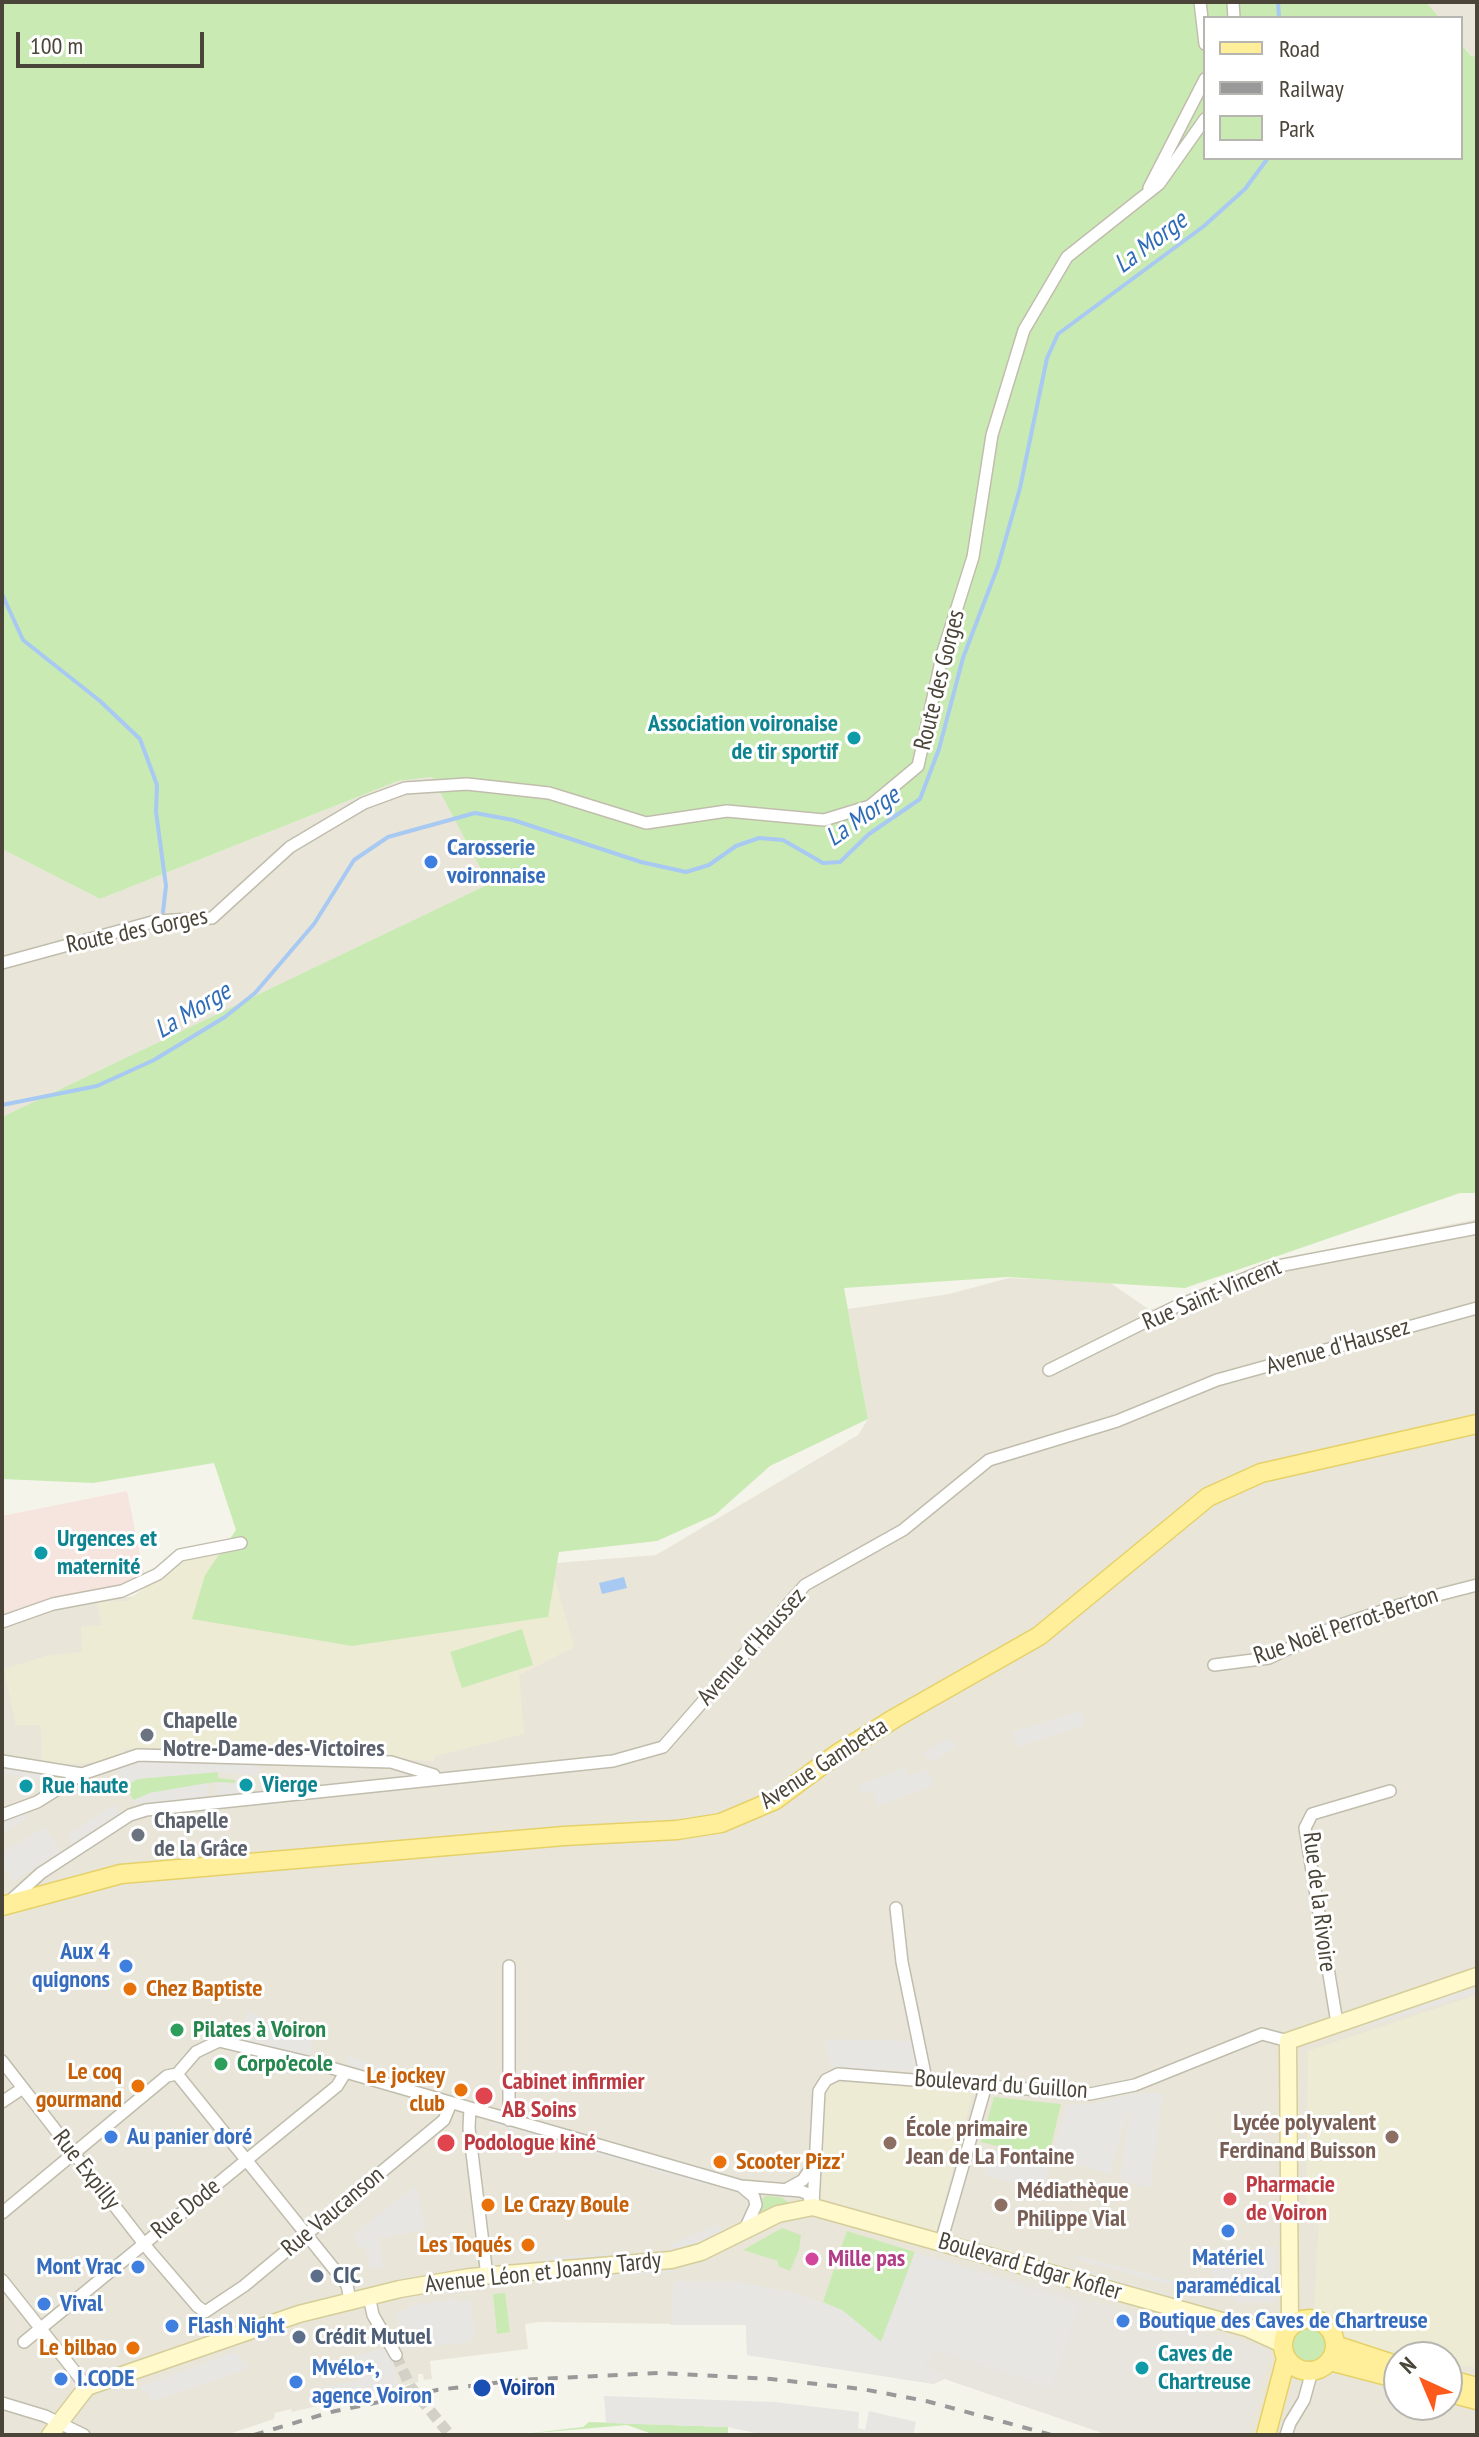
<!DOCTYPE html>
<meta charset="utf-8">
<style>
body{margin:0}
#map{position:relative;width:1479px;height:2437px;overflow:hidden;background:#f5f4eb;font-family:"PT Sans Narrow",sans-serif}
canvas{display:block}
.frame{position:absolute;inset:0;border:4px solid #4a4538;pointer-events:none}
.legend{position:absolute;left:1203px;top:16px;width:260px;height:144px;box-sizing:border-box;background:#fff;border:2px solid #b7b5af;margin:0;padding:10px 14px;list-style:none;font-size:24px;color:#4a4538}
.legend li{display:flex;align-items:center;gap:16px;height:40px}
.legend b{width:40px;border:2px solid #b7b5af}
.north{position:absolute;left:1383px;top:2341px;width:80px;height:80px;box-sizing:border-box;background:#fff;border:2px solid #b7b5af;border-radius:50%;rotate:316deg;font-size:22px;font-weight:700;line-height:32px;text-align:center;color:#4a4538}
.north::after{content:'';display:block;margin:auto;width:28px;height:36px;background:#fc5b1b;clip-path:polygon(50% 0,100% 100%,50% 72%,0 100%)}
.scale{position:absolute;left:16px;top:32px;width:188px;height:36px;box-sizing:border-box;border:4px solid #4a4538;border-top:0;padding-left:10px;font-size:24px;line-height:28px;white-space:nowrap;color:#4a4538;-webkit-text-stroke:6px #fff;paint-order:stroke}
</style>
<div id="map">
<canvas width="1479" height="2437"></canvas>
<div class="frame"></div>
<ul class="legend">
<li><b style="height:10px;background:#ffef9a"></b>Road</li>
<li><b style="height:10px;background:#999"></b>Railway</li>
<li><b style="height:22px;background:#caeab4"></b>Park</li>
</ul>
<div class="north">N</div>
<div class="scale">100 m</div>
</div>
<script>
const ctx = document.querySelector('canvas').getContext('2d');
ctx.lineJoin = 'round';
function paint(path, color) { ctx.fillStyle = color; ctx.fill(path, 'evenodd'); }
const shape = rows => new Path2D(rows.map(r => 'M' + r).join(''));
function trace(path, color, width, dash) { ctx.strokeStyle = color; ctx.lineWidth = width; ctx.lineCap = dash ? 'butt' : 'round'; ctx.setLineDash(dash || []); ctx.stroke(path); }
function label(font, color, halo, rows, align = 'center') {
  ctx.font = font + ' "PT Sans Narrow",sans-serif'; ctx.lineWidth = 6; ctx.setLineDash([]); ctx.textBaseline = 'middle'; ctx.strokeStyle = halo; ctx.fillStyle = color; for (const [text, x, y, turn = 0] of rows) {
    ctx.save(); ctx.translate(x, y); ctx.rotate((+turn || 0) * Math.PI / 180); ctx.textAlign = isNaN(turn) ? turn : align; if (halo) ctx.strokeText(text, 0, 0); ctx.fillText(text, 0, 0); ctx.restore();
  }
}
paint(shape([
 [1426,2,1477,2,1477,56,1473,58,1461,43,1461,18,1440,18],
 [432,777,490,884,2,1117,2,849,100,899,398,781],
 [1477,1219,1477,2435,1108,2435,945,2379,934,2384,747,2355,746,2325,540,2322,525,2324,528,2349,430,2361,432,2379,424,2380,423,2374,418,2374,418,2382,292,2412,291,2409,275,2413,274,2419,226,2435,2,2435,2,1626,59,1604,127,1597,656,1555,858,1435,868,1419,848,1309,949,1294,1009,1278,1109,1282,1150,1310,1286,1258],
 [1399,2357,1447,2357,1447,2405,1399,2405]
]), '#e9e6d9');
paint(shape([
 [915,2252,1271,2350,1247,2435,1109,2435,945,2379,946,2375,881,2342]
]), '#e8e5df');
paint(shape([
 [227,1553,359,1587,555,1579,574,1647,519,1675,524,1734,435,1756,434,1761,169,1747,124,1749,123,1754,98,1763,58,1764,42,1760,41,1725,16,1725,4,1669,46,1656,82,1652,81,1627,102,1625,97,1602,127,1601,179,1562],
 [1477,1995,1477,2367,1447,2365,1447,2357,1399,2357,1342,2339,1336,2323,1325,2313,1314,2309,1319,2224,1306,2223,1308,2051],
 [826,2082,974,2088,936,2233,817,2197]
]), '#eeebd5');
paint(shape([
 [127,1491,144,1573,115,1587,34,1604,2,1618,2,1516]
]), '#f6e5df');
paint(shape([
 [2,2,1426,2,1440,18,1205,18,1205,158,1461,158,1461,44,1472,57,1477,55,1477,1193,1460,1193,1185,1288,1007,1277,844,1288,868,1419,770,1466,715,1515,657,1541,559,1552,548,1617,352,1646,192,1619,205,1575,236,1530,214,1463,93,1483,2,1479,2,1117,489,884,432,777,398,781,100,899,2,849],
 [522,1629,533,1665,462,1688,450,1652],
 [218,1772,218,1778,235,1780,235,1783,215,1782,150,1793,134,1800,124,1786,138,1779],
 [994,2097,1061,2104,1048,2159,981,2142],
 [765,2196,781,2197,789,2203,761,2215,761,2200],
 [782,2228,801,2235,799,2250,790,2271,778,2266,778,2261,743,2250],
 [847,2231,915,2252,881,2342,842,2310,823,2302,834,2269,839,2270,843,2258,838,2256],
 [505,2293,510,2332,497,2334,493,2294],
 '1291 2345a17 17 0 1 1 34 0a17 17 0 1 1-34 0Z',
 [589,2422,728,2427,728,2435,655,2435,627,2425,524,2434,583,2427]
]), '#caeab4');
paint(shape([
 [1081,1711,1085,1725,1017,1747,1012,1732],
 [947,1738,958,1746,933,1761,922,1754],
 [138,1755,259,1763,258,1776,218,1772,165,1776,138,1779,124,1786,116,1763],
 [2,1762,51,1771,48,1781,2,1773],
 [905,1768,908,1776,927,1769,934,1785,878,1806,872,1790,863,1793,859,1785],
 [215,1782,241,1784,241,1793,215,1796],
 [208,1783,208,1798,138,1807,134,1800,150,1793],
 [114,1804,120,1813,72,1844,66,1836],
 [24,1809,28,1817,2,1834,2,1821],
 [45,1827,60,1852,13,1882,2,1863,2,1853],
 [1477,1987,1477,1992,1363,2028,1361,2023],
 [248,2011,313,2042,311,2060,238,2040],
 [824,2039,915,2041,918,2071,832,2068],
 [347,2055,387,2069,389,2080,348,2067],
 [1163,2093,1150,2188,1120,2180,1130,2103,1110,2174,1052,2158,1066,2105,1094,2104,1131,2094],
 [492,2120,706,2181,705,2185,490,2124],
 [417,2133,420,2136,315,2222,313,2219],
 [993,2150,1050,2162,1043,2191,984,2175],
 [416,2185,425,2230,380,2238,383,2267,369,2269,366,2248,361,2248,352,2236],
 [716,2224,726,2232,698,2246,671,2253,669,2245],
 [1275,2246,1275,2302,1237,2303,1233,2296,1213,2286,1210,2250],
 [915,2252,1079,2304,1051,2388,937,2350,924,2364,946,2375,934,2384,747,2355,746,2325,670,2325,674,2281,732,2281,797,2293,842,2310,881,2342],
 [607,2254,607,2258,545,2262,547,2257],
 [1076,2255,1192,2286,1191,2291,1075,2259],
 [1068,2266,1189,2301,1188,2304,1067,2270],
 [674,2268,675,2272,584,2278,580,2273],
 [470,2298,475,2336,471,2337,472,2342,405,2349,396,2312,410,2308,410,2305,456,2299,457,2303],
 [389,2347,399,2385,317,2405,313,2390,361,2379,355,2356],
 [235,2352,249,2366,247,2369,153,2401,139,2387],
 [604,2396,775,2402,859,2412,858,2428,865,2430,869,2411,916,2422,913,2435,764,2435,728,2427,606,2423]
]), '#e7e6e2');
paint(shape([
 [624,1577,627,1588,602,1594,599,1583]
]), '#a7c9f2');
trace(shape([
 [1278,2,1279,18],
 [2,594,23,640,100,701,140,739,157,785,156,812,166,886,163,912],
 [2,1105,97,1086,154,1060,225,1017,255,993,314,924,354,860,388,837,475,813,513,820,641,862,686,872,709,865,736,846,759,838,783,840,823,863,840,862,869,834,920,799,939,749,963,658,998,566,1020,488,1047,358,1058,334,1204,226,1245,189,1268,158]
]), '#a7c9f2', 4);
trace(shape([
 [396,2355,410,2386,450,2435]
]), '#d3d1c7', 11, [11, 5.5]);
const street = shape([
 [1200,2,1205,44],
 [1233,2,1234,18],
 [1149,188,1205,79],
 [2,963,156,921,212,918,290,847,364,803,405,788,467,784,549,793,646,823,727,811,824,820,870,806,918,766,943,652,973,557,992,435,1024,330,1067,257,1159,184,1205,119],
 [1049,1370,1175,1307,1273,1267,1477,1228],
 [2,1622,53,1604,122,1591,158,1574,180,1555,241,1543],
 [1214,1665,1269,1658,1332,1628,1403,1604,1477,1585],
 [2,1761,82,1774],
 [2,1815,37,1802,82,1774,138,1755,391,1762,434,1775],
 [10,1901,41,1873,130,1815,146,1810,613,1761,663,1747,805,1585,903,1530,989,1460,1117,1421,1217,1380,1477,1308],
 [896,1908,902,1962,926,2079],
 [509,1966,509,2120],
 [1337,2023,1305,1828,1312,1814,1390,1791],
 [2,2061,148,2249,197,2306,205,2312,244,2286,444,2120,451,2103],
 [177,2074,347,2285,350,2300],
 [2,2102,23,2088],
 [470,2108,469,2128,487,2276],
 [741,2186,754,2197,756,2205,745,2229],
 [785,2190,803,2180,815,2162],
 [813,2205,819,2091,826,2080,838,2074,1090,2094,1135,2085,1262,2034,1288,2041],
 [2,2213,167,2076,177,2074,196,2052,219,2041,328,2067,741,2186,801,2191,808,2194,813,2207],
 [941,2242,986,2085],
 [2,2280,87,2387],
 [369,2296,373,2315,396,2355],
 [24,2342,337,2086,345,2073],
 [2,2403,45,2416,84,2435],
 [1286,2435,1290,2423,1304,2400,1312,2371]
]);
const secondary = shape([
 [1290,2326,1288,2041,1477,1976],
 [1248,2328,1290,2326],
 [50,2435,87,2387,299,2314,400,2289,470,2277,671,2260,701,2252,778,2214,813,2207,1247,2328,1282,2344]
]);
const primary = shape([
 [2,1906,121,1874,564,1836,677,1830,721,1823,775,1800,837,1754,895,1718,1039,1636,1208,1497,1261,1473,1477,1424],
 '1283 2345a26 26 0 1 1 52 0a26 26 0 1 1-52 0Z',
 [1335,2345,1399,2366],
 [1330,2361,1399,2379],
 [1447,2379,1477,2387],
 [1447,2392,1477,2400],
 [1266,2435,1286,2359]
]);
trace(street, '#c1bdad', 14);
trace(secondary, '#d5cd9a', 19);
trace(primary, '#e6d168', 21);
trace(street, '#fff', 11);
trace(secondary, '#fff9cb', 16);
trace(primary, '#ffef9a', 18);
trace(shape([
 [254,2435,331,2412,437,2390,519,2380,660,2373,771,2379,862,2389,926,2401,1052,2435]
]), '#999', 4, [10, 10]);
for (const [x, y, r, color] of [
 [854,738,8,"#0f9aa8"],
 [431,862,8,"#3f7fe0"],
 [41,1553,8,"#0f9aa8"],
 [147,1735,8,"#6b7280"],
 [246,1785,8,"#0f9aa8"],
 [26,1786,8,"#0f9aa8"],
 [138,1835,8,"#6b7280"],
 [126,1966,8,"#3f7fe0"],
 [130,1989,8,"#e8710a"],
 [177,2030,8,"#2e9e5b"],
 [221,2064,8,"#2e9e5b"],
 [138,2086,8,"#e8710a"],
 [461,2090,8,"#e8710a"],
 [484,2096,10,"#e0444e"],
 [111,2137,8,"#3f7fe0"],
 [1392,2137,8,"#8d6e63"],
 [446,2143,10,"#e0444e"],
 [890,2143,8,"#8d6e63"],
 [720,2162,8,"#e8710a"],
 [1230,2199,8,"#e0444e"],
 [488,2205,8,"#e8710a"],
 [1001,2205,8,"#8d6e63"],
 [1228,2231,8,"#3f7fe0"],
 [528,2245,8,"#e8710a"],
 [812,2259,8,"#d1479c"],
 [138,2267,8,"#3f7fe0"],
 [317,2276,8,"#5c6f8a"],
 [44,2304,8,"#3f7fe0"],
 [1123,2321,8,"#3f7fe0"],
 [172,2326,8,"#3f7fe0"],
 [299,2337,8,"#5c6f8a"],
 [133,2348,8,"#e8710a"],
 [1142,2368,8,"#0f9aa8"],
 [61,2379,8,"#3f7fe0"],
 [296,2382,8,"#3f7fe0"],
 [482,2388,10,"#1a4fb4"]
]) { const dot = new Path2D(); dot.arc(x, y, r, 0, 2 * Math.PI); ctx.fillStyle = color; ctx.fill(dot); trace(dot, '#fff', 3); }
label('24px', '#4a4538', '#fff', [
 ["Route des Gorges",940,680,-76],
 ["Route des Gorges",137,931,-12],
 ["Rue Saint-Vincent",1212,1295,-23],
 ["Avenue d'Haussez",1338,1347,-16],
 ["Rue Noël Perrot-Berton",1346,1626,-19],
 ["Avenue d'Haussez",752,1647,-48],
 ["Avenue Gambetta",824,1764,-33],
 ["Rue de la Rivoire",1319,1902,83],
 ["Boulevard du Guillon",1001,2085,4],
 ["Rue Expilly",86,2170,52],
 ["Rue Dode",186,2209,-39],
 ["Rue Vaucanson",333,2212,-40],
 ["Boulevard Edgar Kofler",1030,2267,16],
 ["Avenue Léon et Joanny Tardy",543,2273,-6]
]);
label('bold 24px', '#0d838f', '#fff', [
 ["Association voironaise",838,724,"right"],
 ["de tir sportif",838,752,"right"],
 ["Urgences et",57,1539],
 ["maternité",57,1567],
 ["Vierge",262,1785],
 ["Rue haute",42,1786],
 ["Caves de",1158,2354],
 ["Chartreuse",1158,2382]
], 'left');
label('bold 24px', '#366cbe', '#fff', [
 ["Carosserie",447,848],
 ["voironnaise",447,876],
 ["Aux 4",110,1952,"right"],
 ["quignons",110,1980,"right"],
 ["Au panier doré",127,2137],
 ["Matériel",1228,2258,"center"],
 ["paramédical",1228,2286,"center"],
 ["Mont Vrac",122,2267,"right"],
 ["Vival",60,2304],
 ["Boutique des Caves de Chartreuse",1139,2321],
 ["Flash Night",188,2326],
 ["Mvélo+,",312,2368],
 ["agence Voiron",312,2396],
 ["I.CODE",77,2379]
], 'left');
label('bold 24px', '#5b616d', '#fff', [
 ["Chapelle",163,1721],
 ["Notre-Dame-des-Victoires",163,1749],
 ["Chapelle",154,1821],
 ["de la Grâce",154,1849]
], 'left');
label('bold 24px', '#c56008', '#fff', [
 ["Chez Baptiste",146,1989,"left"],
 ["Le coq",122,2072],
 ["gourmand",122,2100],
 ["Le jockey",445,2076],
 ["club",445,2104],
 ["Scooter Pizz'",736,2162,"left"],
 ["Le Crazy Boule",504,2205,"left"],
 ["Les Toqués",512,2245],
 ["Le bilbao",117,2348]
], 'right');
label('bold 24px', '#27864d', '#fff', [
 ["Pilates à Voiron",193,2030],
 ["Corpo'ecole",237,2064]
], 'left');
label('bold 24px', '#be3a42', '#fff', [
 ["Cabinet infirmier",502,2082],
 ["AB Soins",502,2110],
 ["Podologue kiné",464,2143],
 ["Pharmacie",1246,2185],
 ["de Voiron",1246,2213]
], 'left');
label('bold 24px', '#785e54', '#fff', [
 ["Lycée polyvalent",1376,2123,"right"],
 ["Ferdinand Buisson",1376,2151,"right"],
 ["École primaire",906,2129],
 ["Jean de La Fontaine",906,2157],
 ["Médiathèque",1017,2191],
 ["Philippe Vial",1017,2219]
], 'left');
label('bold 24px', '#b23c85', '#fff', [
 ["Mille pas",828,2259]
], 'left');
label('bold 24px', '#4e5e75', '#fff', [
 ["CIC",333,2276],
 ["Crédit Mutuel",315,2337]
], 'left');
label('bold 24px', '#164399', '#fff', [
 ["Voiron",500,2388]
], 'left');
label('italic 26px', '#2f6cb8', '#fff', [
 ["La Morge",1151,243,-37],
 ["La Morge",863,817,-35],
 ["La Morge",193,1011,-31]
]);
</script>
